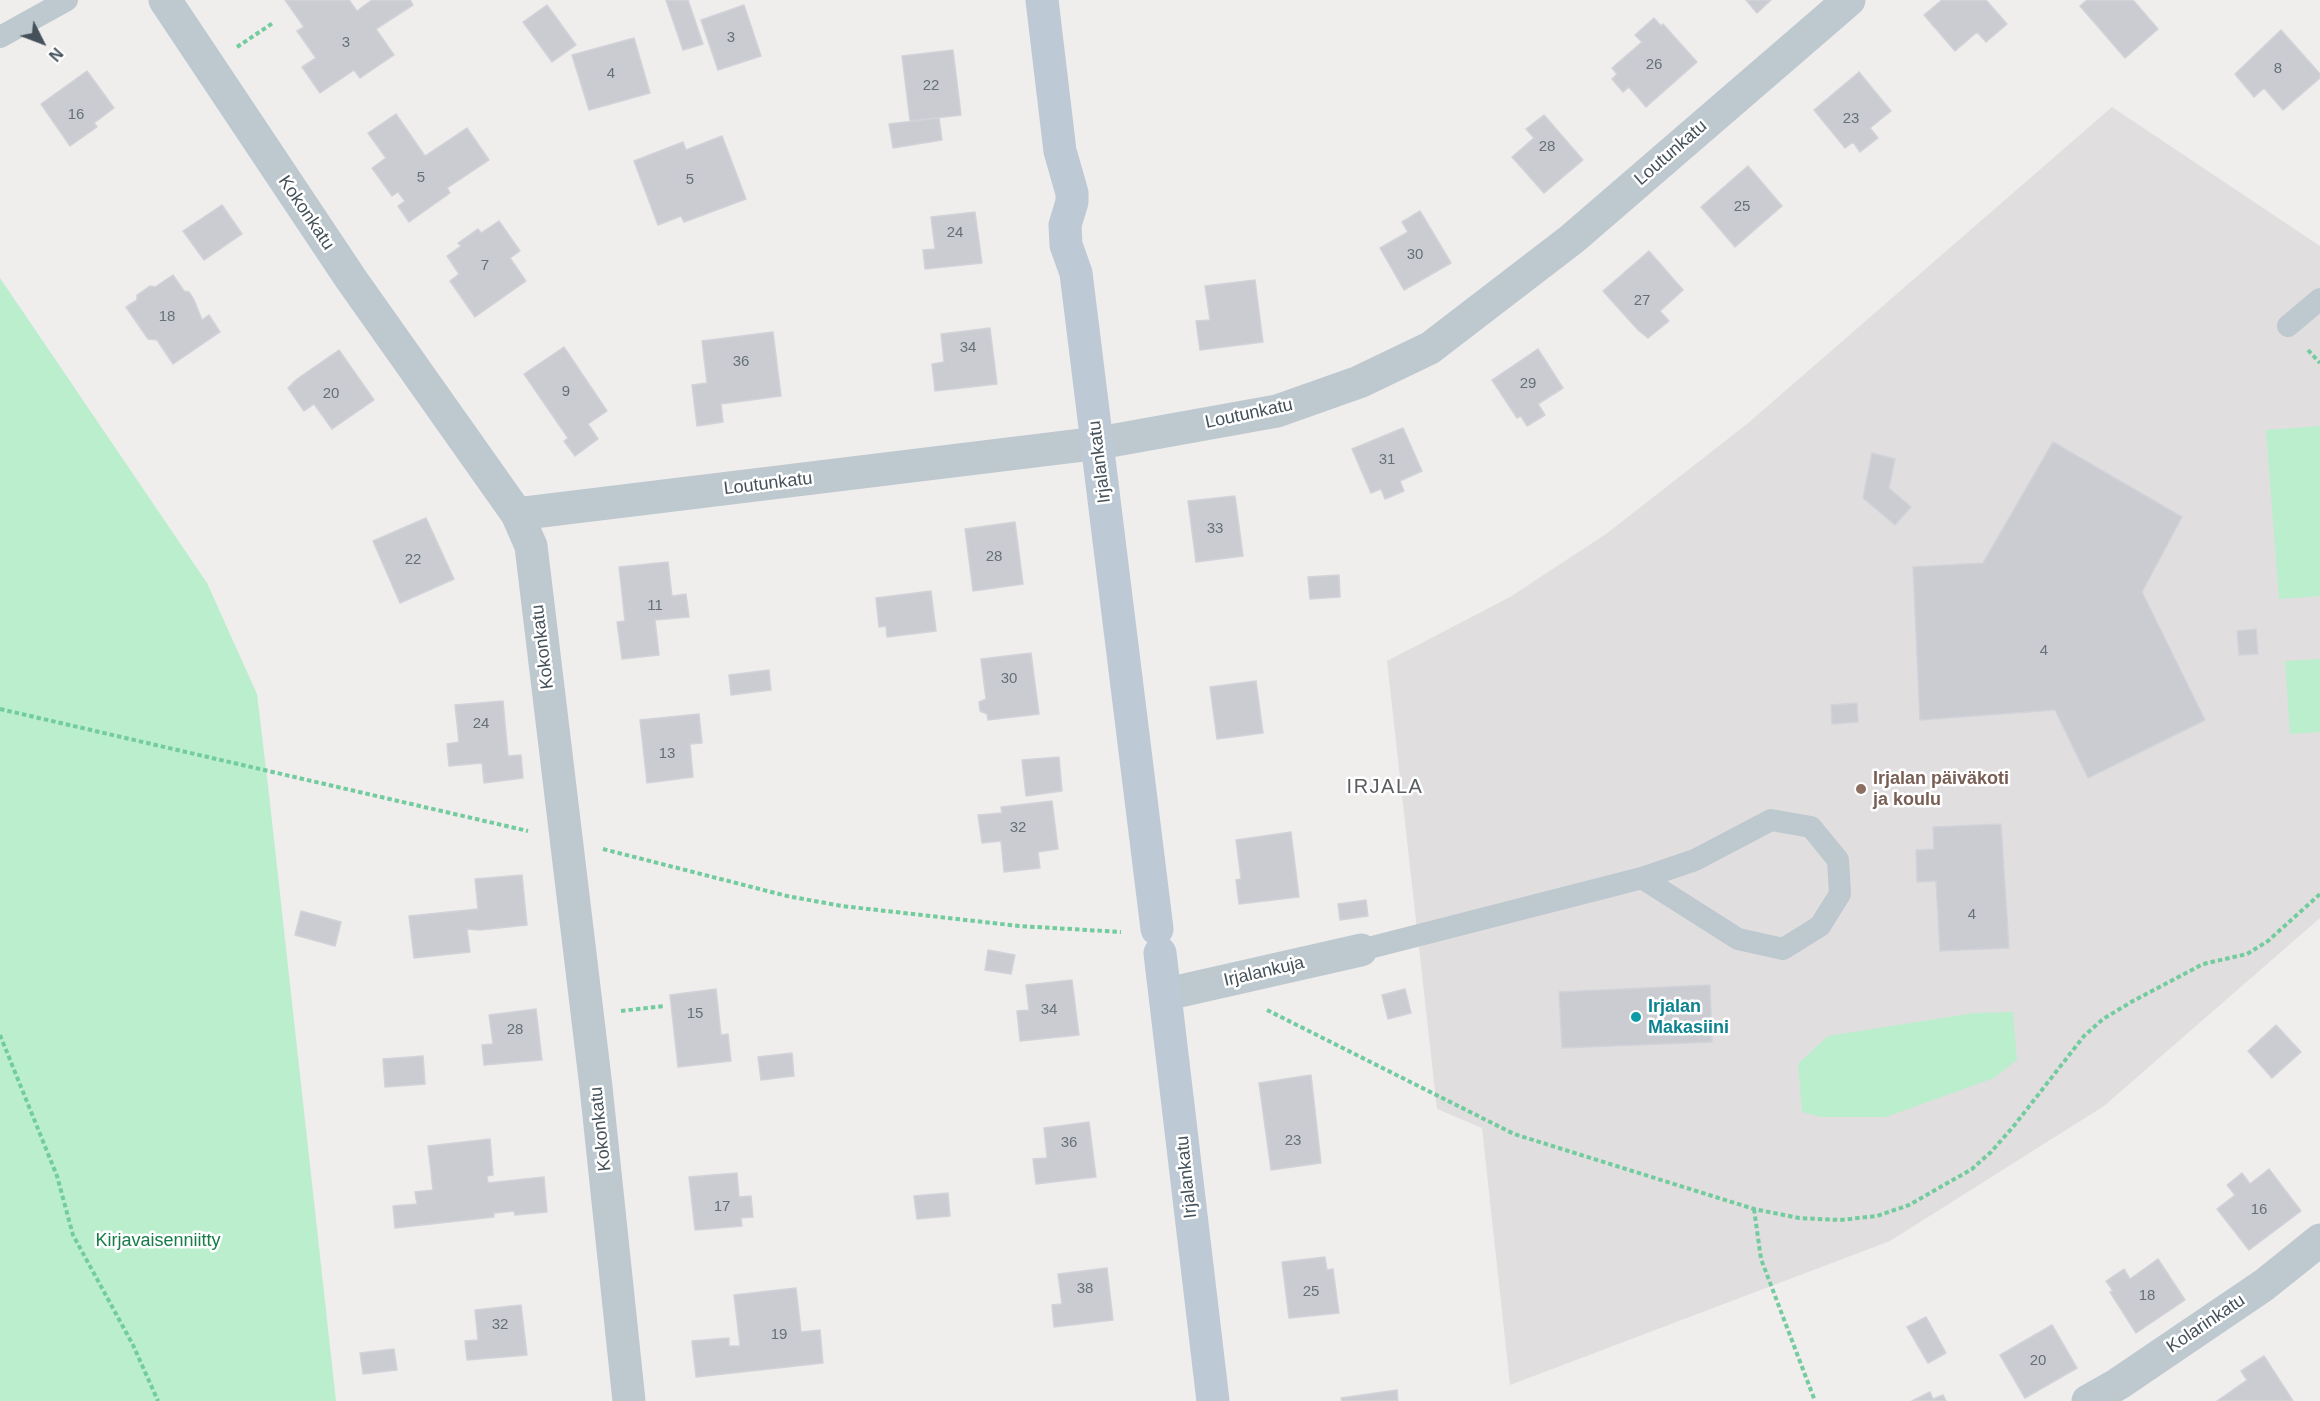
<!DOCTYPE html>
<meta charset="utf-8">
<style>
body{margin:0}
#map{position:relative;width:2320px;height:1401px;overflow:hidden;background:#f0eded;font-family:Arial,sans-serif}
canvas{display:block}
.north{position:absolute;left:12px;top:12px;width:60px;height:60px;-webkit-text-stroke:4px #fff;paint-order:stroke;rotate:132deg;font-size:16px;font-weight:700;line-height:24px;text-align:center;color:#45515a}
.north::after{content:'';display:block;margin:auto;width:21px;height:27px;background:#45515a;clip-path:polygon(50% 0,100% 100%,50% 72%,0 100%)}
</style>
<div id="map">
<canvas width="2320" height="1401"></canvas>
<div class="north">N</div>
</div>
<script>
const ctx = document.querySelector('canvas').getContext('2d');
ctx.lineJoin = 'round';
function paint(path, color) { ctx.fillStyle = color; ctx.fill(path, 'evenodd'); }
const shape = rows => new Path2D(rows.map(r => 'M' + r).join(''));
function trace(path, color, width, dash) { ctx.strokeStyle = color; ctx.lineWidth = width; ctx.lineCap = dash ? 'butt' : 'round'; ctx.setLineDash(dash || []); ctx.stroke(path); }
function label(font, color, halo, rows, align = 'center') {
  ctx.font = font + ' Arial,sans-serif'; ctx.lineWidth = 5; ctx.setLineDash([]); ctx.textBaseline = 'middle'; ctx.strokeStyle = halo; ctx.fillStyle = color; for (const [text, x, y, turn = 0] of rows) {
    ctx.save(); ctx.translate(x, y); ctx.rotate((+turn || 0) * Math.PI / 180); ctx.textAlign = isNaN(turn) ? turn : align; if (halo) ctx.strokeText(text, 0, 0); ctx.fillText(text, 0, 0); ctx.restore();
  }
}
paint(shape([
 [2112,107,2320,246,2320,918,2104,1106,1890,1241,1510,1385,1482,1128,1437,1109,1387,661,1510,597,1606,534,1747,424]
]), '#e1dedf');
paint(shape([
 [0,278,207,583,257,694,269,794,336,1401,0,1401],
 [2320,426,2320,596,2279,599,2266,430],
 [2320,659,2320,732,2290,734,2285,661],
 [2013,1012,2017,1060,1994,1078,1886,1117,1821,1117,1802,1112,1798,1064,1828,1036,1974,1013]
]), '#baeecd');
const building = shape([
 [285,0,349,0,357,11,372,0,410,0,413,5,376,29,394,55,360,78,354,70,320,93,302,67,316,58,297,31,304,27,285,0],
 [666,0,688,0,703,44,683,50,666,0],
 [1746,0,1771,0,1757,13,1746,0],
 [1942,0,1986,0,2007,24,1986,42,1977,32,1955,51,1924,15,1942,0],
 [2087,0,2133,0,2158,29,2125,58,2080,6,2087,0],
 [547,5,576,45,552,62,523,22,547,5],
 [744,5,761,56,718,70,701,20,744,5],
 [1654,18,1661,26,1663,24,1697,62,1646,107,1629,87,1623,92,1612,79,1617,74,1612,68,1642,42,1635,35,1654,18],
 [2281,30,2320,74,2320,78,2283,110,2264,88,2254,97,2235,74,2281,30],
 [634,38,650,93,589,110,572,55,634,38],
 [953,50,961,115,910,121,902,56,953,50],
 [87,71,114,108,94,123,97,127,70,146,41,104,87,71],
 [1859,72,1891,111,1870,128,1878,138,1860,152,1853,142,1845,148,1814,110,1859,72],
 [396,114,425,156,467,128,489,160,447,188,450,193,409,222,398,206,405,201,398,192,392,196,372,168,386,158,368,133,396,114],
 [1544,115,1583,160,1544,193,1512,157,1534,138,1526,129,1544,115],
 [939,118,942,140,893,148,889,124,939,118],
 [722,136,746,199,684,222,681,216,658,225,634,161,683,142,686,150,722,136],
 [1748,166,1782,206,1735,247,1701,207,1748,166],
 [222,205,242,234,204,260,183,231,222,205],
 [1420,211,1451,263,1404,290,1380,248,1408,232,1402,222,1420,211],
 [975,212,982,263,925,269,923,250,935,249,931,217,975,212],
 [499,221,520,251,510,258,526,281,475,317,450,281,459,274,447,256,461,246,458,243,478,229,481,233,499,221],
 [1649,251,1683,290,1660,311,1669,321,1648,338,1638,330,1603,291,1649,251],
 [173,275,184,291,189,292,194,300,202,320,209,315,220,332,173,364,157,340,148,339,126,307,137,300,137,295,150,286,155,287,173,275],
 [1255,280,1263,342,1200,350,1196,321,1210,320,1205,286,1255,280],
 [990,328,997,384,935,391,932,364,944,362,941,334,990,328],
 [773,332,781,396,721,404,723,422,697,426,692,385,707,383,702,341,773,332],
 [564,347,607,411,588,424,598,439,575,456,564,441,568,438,524,374,564,347],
 [1538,349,1563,388,1538,404,1545,415,1527,426,1521,416,1517,418,1492,380,1538,349],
 [339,350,374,400,332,429,314,404,304,411,288,388,297,379,339,350],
 [1403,428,1422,471,1400,481,1404,491,1385,499,1381,489,1371,493,1352,449,1403,428],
 [2053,442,2182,517,2142,592,2205,720,2088,778,2055,710,1920,720,1913,567,1983,563,2053,442],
 [1872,453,1895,459,1889,488,1911,507,1895,525,1863,498,1872,453],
 [1235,496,1243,556,1196,562,1188,501,1235,496],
 [426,518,454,579,400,603,373,541,426,518],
 [1015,522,1023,584,973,591,965,529,1015,522],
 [668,562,672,596,686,594,689,617,655,620,659,655,622,659,617,622,625,621,619,567,668,562],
 [1339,575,1340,597,1310,599,1308,577,1339,575],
 [931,591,936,631,887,637,886,626,879,627,876,598,931,591],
 [2256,629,2258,654,2239,655,2237,631,2256,629],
 [1031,653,1039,714,988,720,987,714,980,711,979,702,986,699,981,659,1031,653],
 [769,670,771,690,731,695,729,675,769,670],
 [1256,681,1263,733,1217,739,1210,687,1256,681],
 [503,701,508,756,521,755,523,778,484,783,482,763,449,766,447,744,459,742,455,705,503,701],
 [1857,703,1858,722,1832,724,1831,705,1857,703],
 [699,714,702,743,690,744,693,777,647,783,640,720,699,714],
 [1059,757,1062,791,1026,796,1022,760,1059,757],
 [1052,801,1058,849,1038,852,1040,868,1004,872,1001,841,982,843,978,815,1002,813,1001,807,1052,801],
 [2001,824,2009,948,1940,951,1936,881,1917,882,1916,850,1934,849,1933,827,2001,824],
 [1291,832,1299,897,1239,904,1236,880,1241,879,1236,840,1291,832],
 [522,875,527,925,480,930,467,929,470,952,414,958,409,916,478,909,475,879,522,875],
 [1366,900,1368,916,1340,920,1338,904,1366,900],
 [301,911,341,922,335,946,295,935,301,911],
 [988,950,1015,955,1011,974,985,970,988,950],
 [1072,980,1079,1035,1020,1041,1017,1011,1029,1010,1026,985,1072,980],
 [1710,985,1712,1042,1562,1048,1559,992,1710,985],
 [716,989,721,1035,728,1034,731,1061,678,1067,670,995,716,989],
 [1405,989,1411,1013,1388,1019,1382,995,1405,989],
 [536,1009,542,1060,484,1065,482,1045,493,1044,489,1015,536,1009],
 [2276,1025,2301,1052,2272,1078,2248,1051,2276,1025],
 [792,1053,794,1076,761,1080,758,1057,792,1053],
 [423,1056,425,1084,385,1087,383,1059,423,1056],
 [1311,1075,1321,1163,1271,1170,1259,1083,1311,1075],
 [1089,1122,1096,1177,1036,1184,1033,1159,1047,1158,1044,1128,1089,1122],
 [490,1139,493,1175,487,1176,488,1183,544,1177,547,1212,515,1215,514,1211,494,1213,494,1217,395,1228,393,1206,417,1204,415,1192,433,1190,428,1146,490,1139],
 [2269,1169,2301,1211,2249,1250,2217,1209,2235,1195,2227,1185,2242,1173,2250,1184,2269,1169],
 [737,1173,739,1197,751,1196,753,1217,741,1218,742,1226,695,1230,689,1177,737,1173],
 [948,1193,950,1216,917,1219,914,1196,948,1193],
 [1325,1257,1327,1270,1333,1269,1339,1313,1289,1318,1282,1262,1325,1257],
 [2158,1259,2185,1300,2136,1333,2110,1292,2113,1291,2106,1281,2124,1269,2130,1279,2158,1259],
 [1107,1268,1113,1320,1054,1327,1052,1305,1062,1304,1058,1274,1107,1268],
 [796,1288,801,1332,820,1330,823,1363,696,1377,692,1341,729,1338,729,1346,740,1346,734,1295,796,1288],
 [521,1305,527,1355,467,1360,465,1341,478,1340,475,1310,521,1305],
 [1926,1317,1946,1353,1928,1363,1907,1327,1926,1317],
 [2052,1325,2077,1368,2025,1398,2000,1355,2052,1325],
 [394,1349,397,1370,363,1374,360,1353,394,1349],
 [2264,1356,2293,1401,2217,1401,2247,1380,2241,1371,2264,1356],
 [1397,1390,1398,1401,1342,1401,1341,1398,1397,1390],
 [1930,1392,1933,1399,1943,1395,1946,1401,1912,1401,1930,1392]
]);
paint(building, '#caccd2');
trace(building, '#d1d3d9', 1.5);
trace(shape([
 [237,47,273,23],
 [2308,350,2320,363],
 [0,709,528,831],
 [603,849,787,896,842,906,1019,926,1121,932],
 [1267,1010,1514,1134,1754,1209,1799,1218,1840,1220,1877,1216,1909,1205,1972,1169,1991,1152,2013,1127,2084,1036,2103,1019,2133,1001,2203,964,2247,954,2268,941,2320,894],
 [621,1011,664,1006],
 [0,1035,57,1176,73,1235,133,1345,158,1401],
 [1754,1209,1761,1259,1815,1401]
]), '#72cc9e', 4, [4.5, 3]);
trace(shape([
 [0,37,67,0],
 [2288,326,2320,299],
 [1361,950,1642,878,1738,939,1783,949,1820,926,1840,894,1838,860,1811,827,1771,820,1695,860,1642,878]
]), '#bdc8cf', 22);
trace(shape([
 [165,0,351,279,517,514,531,546,596,1087,629,1401],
 [517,514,1099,443,1277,411,1359,382,1430,348,1572,239,1849,0],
 [1167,994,1361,950],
 [2088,1401,2118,1384,2264,1285,2320,1240]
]), '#bdc8cf', 33);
trace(shape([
 [1042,0,1060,151,1072,193,1072,202,1065,225,1066,245,1076,273,1157,929],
 [1160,953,1213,1401]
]), '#bdc9d4', 33);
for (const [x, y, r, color] of [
 [1861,789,6,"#8d6e63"],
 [1636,1017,6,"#0f9aa8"]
]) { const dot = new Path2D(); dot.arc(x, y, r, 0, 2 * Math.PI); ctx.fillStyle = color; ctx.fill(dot); trace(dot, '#fff', 2); }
label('15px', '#667078', null, [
 ["3",731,38],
 ["3",346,43],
 ["26",1654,65],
 ["8",2278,69],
 ["4",611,74],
 ["22",931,86],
 ["16",76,115],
 ["23",1851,119],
 ["28",1547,147],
 ["5",421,178],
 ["5",690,180],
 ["25",1742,207],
 ["24",955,233],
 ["30",1415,255],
 ["7",485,266],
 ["27",1642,301],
 ["18",167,317],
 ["34",968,348],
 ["36",741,362],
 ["29",1528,384],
 ["9",566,392],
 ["20",331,394],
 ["31",1387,460],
 ["33",1215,529],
 ["28",994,557],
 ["22",413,560],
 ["11",655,606],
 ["4",2044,651],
 ["30",1009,679],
 ["24",481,724],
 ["13",667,754],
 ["32",1018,828],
 ["4",1972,915],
 ["34",1049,1010],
 ["15",695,1014],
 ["28",515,1030],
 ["23",1293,1141],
 ["36",1069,1143],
 ["17",722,1207],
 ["16",2259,1210],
 ["38",1085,1289],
 ["25",1311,1292],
 ["18",2147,1296],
 ["32",500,1325],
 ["19",779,1335],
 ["20",2038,1361]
]);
label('18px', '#45515a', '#fff', [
 ["Loutunkatu",1671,153,-41],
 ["Kokonkatu",306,213,56],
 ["Loutunkatu",1249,414,-12],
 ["Irjalankatu",1100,462,-97],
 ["Loutunkatu",768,484,-7],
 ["Kokonkatu",543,647,-97],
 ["Irjalankuja",1264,972,-13],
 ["Kokonkatu",601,1129,-96],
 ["Irjalankatu",1187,1177,-96],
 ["Kolarinkatu",2206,1324,-34]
]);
label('bold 18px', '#785e54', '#fff', [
 ["Irjalan päiväkoti",1873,779],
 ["ja koulu",1873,800]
], 'left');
label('bold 18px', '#0d838f', '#fff', [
 ["Irjalan",1648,1007],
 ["Makasiini",1648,1028]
], 'left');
label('18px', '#167b47', '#fff', [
 ["Kirjavaisenniitty",158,1241]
]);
ctx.letterSpacing = '1.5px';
label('20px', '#5a5d62', '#fff', [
 ["IRJALA",1385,787]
]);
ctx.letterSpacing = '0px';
</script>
